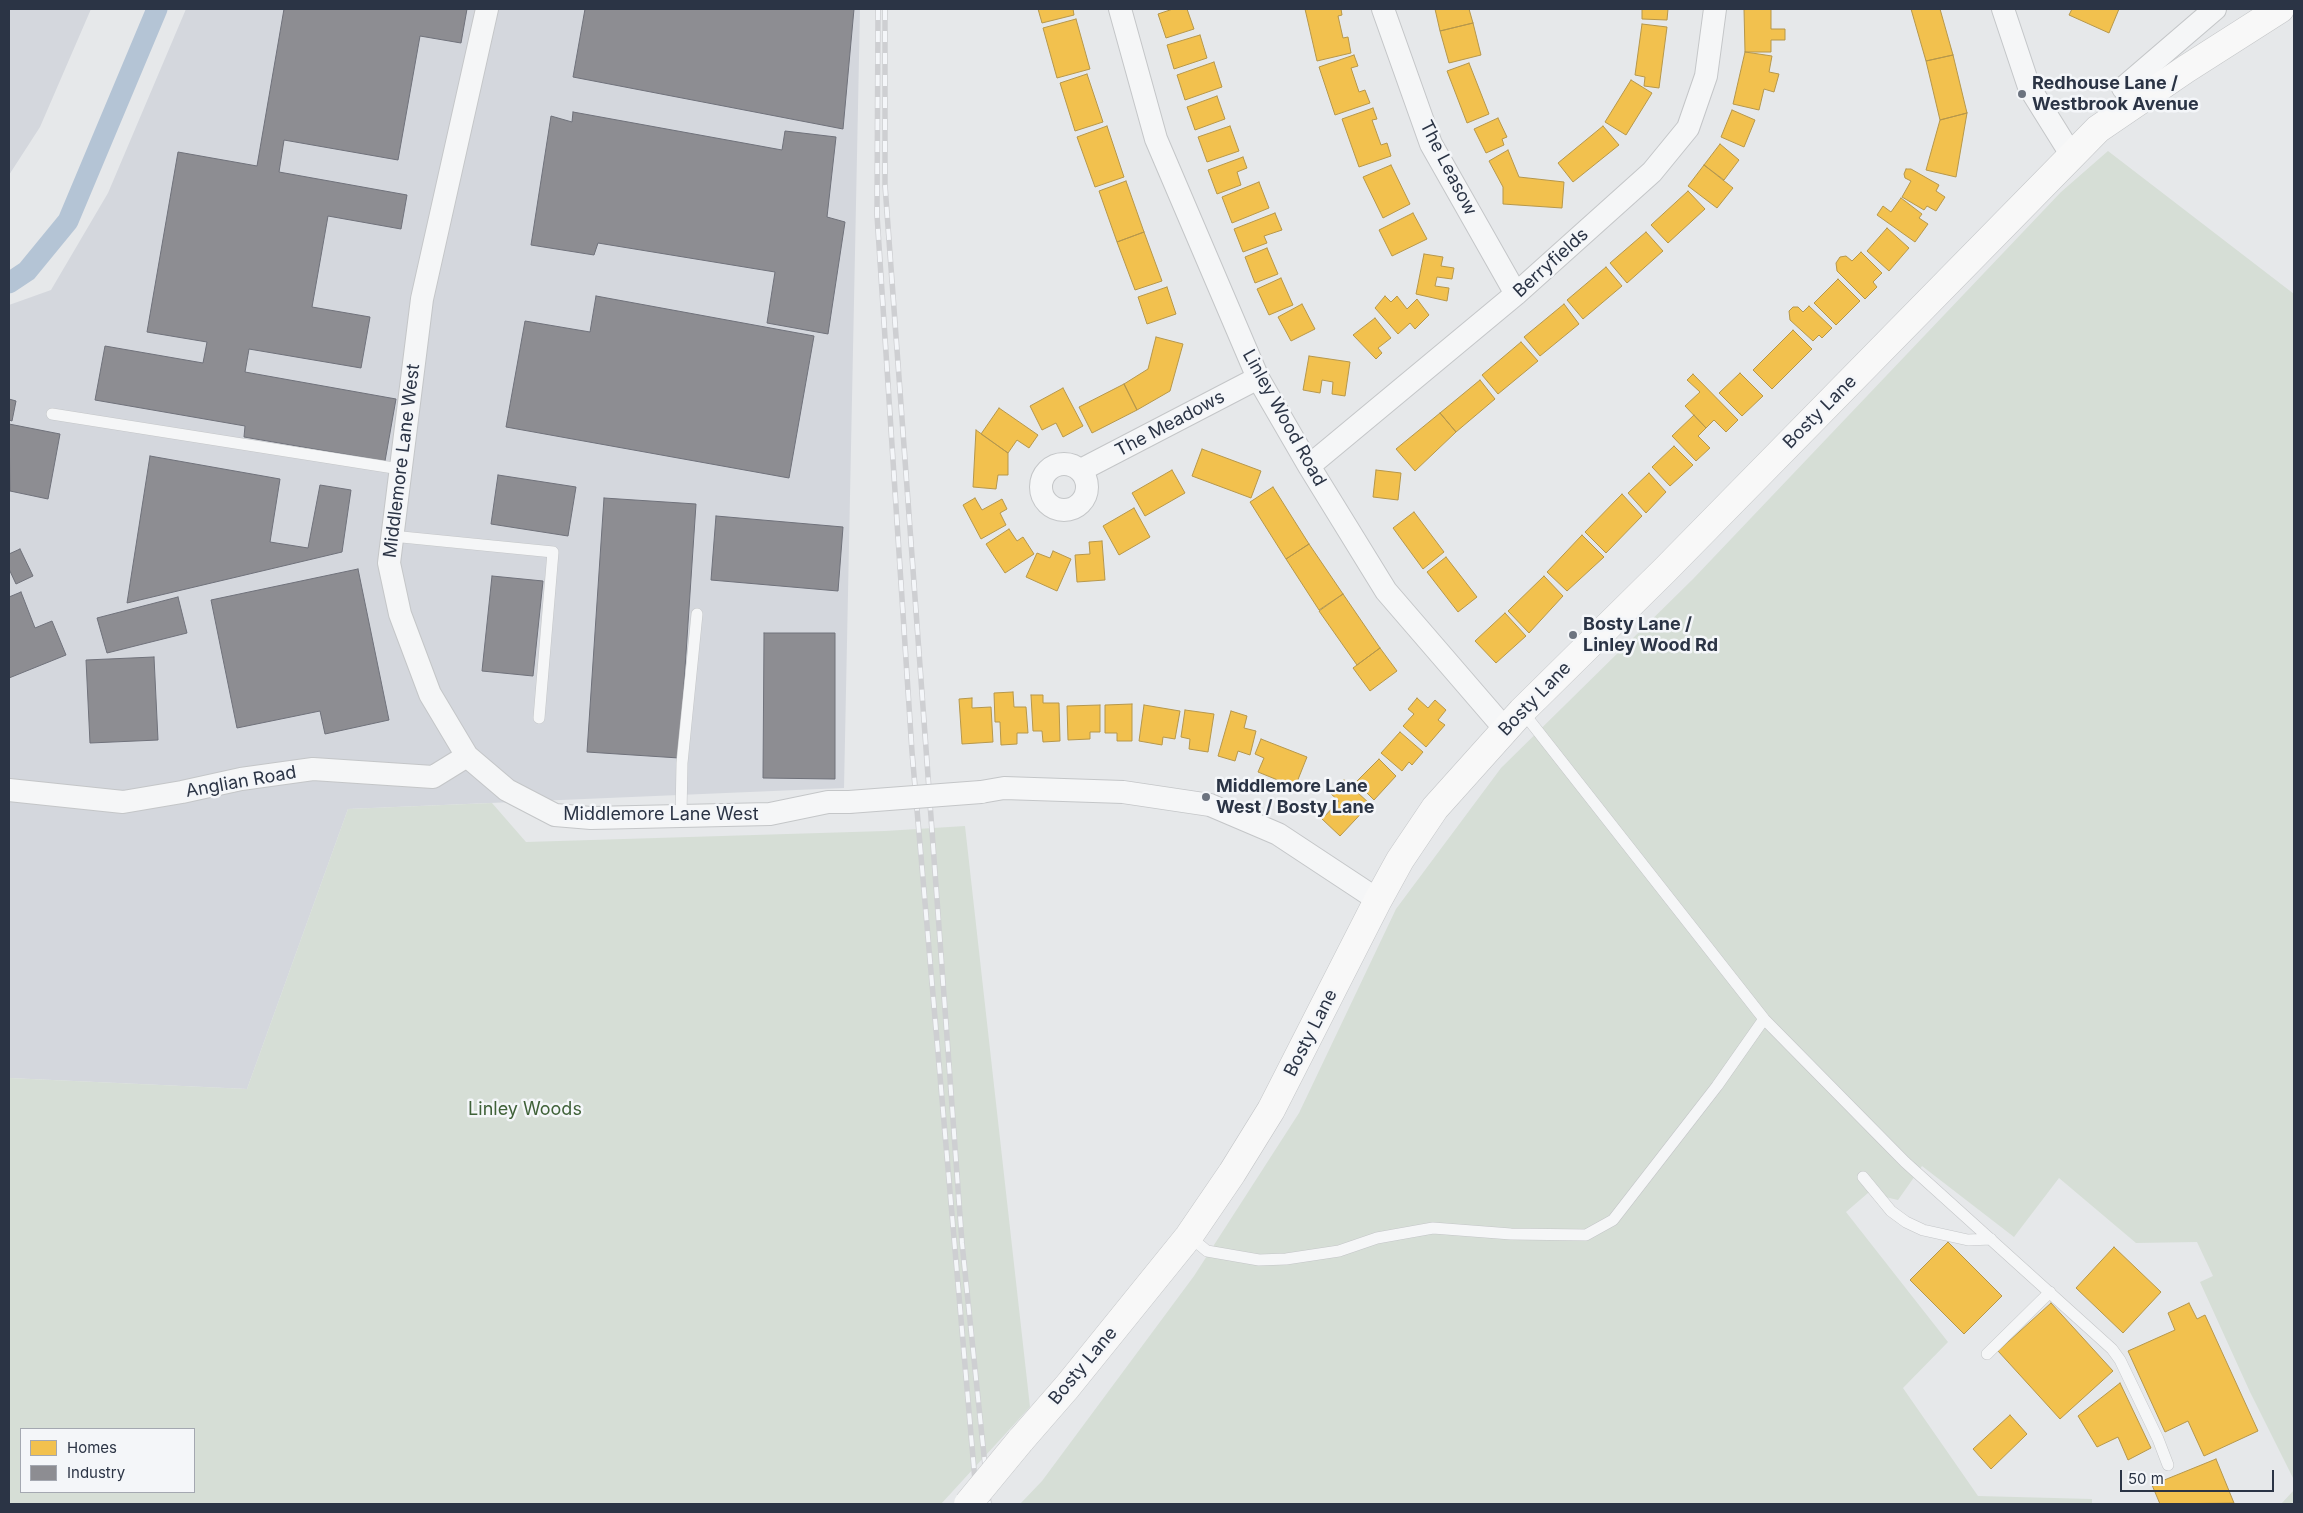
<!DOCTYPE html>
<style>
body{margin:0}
#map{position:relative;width:2303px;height:1513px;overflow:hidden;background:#e6e8ea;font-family:Inter,sans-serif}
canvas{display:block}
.frame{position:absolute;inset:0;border:10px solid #2b3445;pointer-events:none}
.legend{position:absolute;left:20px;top:1428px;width:175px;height:65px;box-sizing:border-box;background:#f4f6f9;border:1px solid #a4a8b1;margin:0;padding:6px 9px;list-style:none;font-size:15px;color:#2b3445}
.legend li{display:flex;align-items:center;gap:10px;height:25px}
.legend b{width:25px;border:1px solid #a4a8b1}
.scale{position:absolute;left:2120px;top:1470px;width:154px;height:22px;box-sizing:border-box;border:2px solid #2b3445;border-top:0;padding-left:6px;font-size:15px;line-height:18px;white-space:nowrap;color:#2b3445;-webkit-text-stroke:4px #f4f6f9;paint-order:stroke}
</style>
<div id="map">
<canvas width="2303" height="1513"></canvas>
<div class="frame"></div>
<ul class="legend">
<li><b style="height:14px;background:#f2c14e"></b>Homes</li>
<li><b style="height:14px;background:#8d8d92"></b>Industry</li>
</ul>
<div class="scale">50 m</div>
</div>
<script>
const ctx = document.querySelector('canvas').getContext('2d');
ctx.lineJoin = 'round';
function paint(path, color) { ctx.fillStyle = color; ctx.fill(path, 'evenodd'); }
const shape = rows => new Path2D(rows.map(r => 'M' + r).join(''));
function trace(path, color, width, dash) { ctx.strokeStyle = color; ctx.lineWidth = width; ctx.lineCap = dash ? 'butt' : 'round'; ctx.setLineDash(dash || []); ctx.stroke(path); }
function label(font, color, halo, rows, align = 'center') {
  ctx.font = font + ' Inter,sans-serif'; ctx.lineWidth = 5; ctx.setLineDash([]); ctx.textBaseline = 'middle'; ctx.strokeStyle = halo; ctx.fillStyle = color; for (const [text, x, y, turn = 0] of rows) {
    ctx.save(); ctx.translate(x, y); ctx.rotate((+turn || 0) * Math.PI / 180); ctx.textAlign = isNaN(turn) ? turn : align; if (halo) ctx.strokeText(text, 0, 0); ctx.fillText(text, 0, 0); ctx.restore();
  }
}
paint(shape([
 [9,9,91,9,40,127,9,175],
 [186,9,860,9,844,788,348,809,247,1089,9,1078,9,305,51,290,108,193]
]), '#d4d7dd');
paint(shape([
 [2108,151,2294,294,2294,1480,2250,1392,2200,1282,2213,1276,2197,1242,2136,1243,2059,1178,2014,1237,1922,1166,1898,1200,1868,1193,1846,1212,1948,1342,1903,1388,1978,1496,2092,1499,2092,1504,1020,1504,1042,1481,1194,1276,1299,1113,1396,909,1501,768,1693,579,2061,192],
 [492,803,526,842,885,831,965,826,1030,1407,941,1504,9,1504,9,1078,247,1089,348,809],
 [21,1429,194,1429,194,1492,21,1492],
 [2294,1490,2294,1504,2281,1504]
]), '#d6ded6');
const homes = shape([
 [1038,9,1073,9,1074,15,1042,23,1038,9],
 [1173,9,1187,9,1194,29,1166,38,1158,14,1173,9],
 [1305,9,1341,9,1342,15,1338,16,1343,38,1348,37,1351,53,1317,61,1305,9],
 [1435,9,1469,9,1473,23,1440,31,1435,9],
 [1642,9,1668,9,1667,20,1642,19,1642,9],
 [1744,9,1771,9,1771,29,1785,29,1785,40,1771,40,1771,52,1745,52,1744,9],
 [1911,9,1940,9,1953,55,1926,61,1911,9],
 [2072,9,2119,9,2109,33,2069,15,2072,9],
 [1076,19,1090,69,1057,78,1043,28,1076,19],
 [1473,23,1481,55,1449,63,1440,31,1473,23],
 [1642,24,1667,27,1659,88,1644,86,1645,77,1635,75,1642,24],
 [1200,35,1207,58,1174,69,1167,45,1200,35],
 [1745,52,1772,56,1769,72,1779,74,1774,92,1764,89,1759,110,1733,104,1745,52],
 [1354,55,1358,66,1351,68,1359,92,1365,90,1370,103,1335,115,1319,67,1354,55],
 [1953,55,1967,113,1940,120,1926,61,1953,55],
 [1214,62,1222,87,1185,100,1177,75,1214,62],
 [1469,63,1489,114,1467,123,1447,71,1469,63],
 [1087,74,1103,122,1075,131,1060,83,1087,74],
 [1631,80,1652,93,1626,135,1605,122,1631,80],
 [1217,96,1225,119,1195,130,1187,107,1217,96],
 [1373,108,1377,119,1372,120,1381,145,1387,143,1391,156,1359,167,1342,119,1373,108],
 [1732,110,1755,120,1744,147,1721,137,1732,110],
 [1967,113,1956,177,1926,170,1940,120,1967,113],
 [1498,118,1507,137,1502,139,1504,145,1486,153,1474,129,1498,118],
 [1107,126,1124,177,1095,187,1077,137,1107,126],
 [1230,126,1239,151,1207,162,1198,137,1230,126],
 [1603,126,1619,145,1573,182,1558,163,1603,126],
 [1720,144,1739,160,1724,180,1704,165,1720,144],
 [1508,150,1519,177,1564,182,1562,208,1503,204,1503,187,1489,161,1508,150],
 [1243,157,1247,168,1237,172,1241,185,1217,194,1208,170,1243,157],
 [1391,165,1410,204,1383,218,1363,177,1391,165],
 [1704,165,1733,188,1717,208,1688,186,1704,165],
 [1906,169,1911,169,1939,185,1936,191,1945,197,1936,211,1927,206,1924,210,1902,197,1911,181,1905,178,1904,174,1906,169],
 [1126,181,1144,232,1117,242,1099,191,1126,181],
 [1259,182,1269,208,1232,223,1222,197,1259,182],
 [1688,191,1705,209,1668,243,1651,225,1688,191],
 [1901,198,1922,214,1919,218,1928,224,1915,242,1877,215,1883,206,1891,212,1901,198],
 [1275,213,1282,230,1264,236,1267,243,1243,252,1234,229,1275,213],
 [1413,213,1427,239,1392,256,1379,230,1413,213],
 [1887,228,1909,248,1889,271,1867,251,1887,228],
 [1144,232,1162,281,1135,290,1117,242,1144,232],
 [1646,232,1663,251,1627,283,1610,263,1646,232],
 [1267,248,1278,274,1255,283,1245,257,1267,248],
 [1861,252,1882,273,1873,282,1877,287,1865,299,1837,271,1836,263,1840,257,1846,256,1852,261,1861,252],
 [1424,254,1443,257,1441,266,1454,268,1452,279,1437,277,1435,286,1449,288,1447,301,1416,294,1424,254],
 [1606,267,1622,286,1583,319,1567,300,1606,267],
 [1281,278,1293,305,1269,315,1257,289,1281,278],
 [1838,279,1860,301,1836,325,1814,303,1838,279],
 [1167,287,1176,314,1147,324,1138,297,1167,287],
 [1385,296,1391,302,1397,296,1407,309,1417,299,1429,315,1415,329,1410,323,1398,334,1375,308,1385,296],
 [1302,304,1315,329,1291,341,1278,317,1302,304],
 [1564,304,1579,324,1540,356,1524,337,1564,304],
 [1809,306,1832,328,1822,338,1819,335,1813,341,1790,320,1789,311,1793,307,1798,307,1803,312,1809,306],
 [1375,318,1391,338,1378,348,1382,353,1376,359,1353,335,1375,318],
 [1793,330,1812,349,1772,389,1753,370,1793,330],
 [1156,337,1183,344,1170,391,1137,410,1124,384,1148,369,1156,337],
 [1521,342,1538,361,1498,394,1482,375,1521,342],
 [1309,356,1350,362,1345,396,1332,394,1333,382,1322,380,1320,393,1303,390,1309,356],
 [1740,373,1763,396,1742,416,1719,393,1740,373],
 [1693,374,1738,420,1726,432,1714,420,1706,428,1685,406,1700,392,1687,380,1693,374],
 [1480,380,1495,399,1456,432,1440,413,1480,380],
 [1124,384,1137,410,1092,433,1079,407,1124,384],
 [1063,388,1083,426,1063,437,1056,423,1042,430,1030,406,1063,388],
 [999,408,1038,435,1029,448,1017,440,1008,453,981,434,999,408],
 [1440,413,1456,432,1415,471,1396,449,1440,413],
 [1694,415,1706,428,1698,436,1710,448,1696,461,1672,436,1694,415],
 [976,430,1008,453,1008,475,998,475,996,489,973,487,976,430],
 [1674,446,1693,465,1670,486,1652,467,1674,446],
 [1202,449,1261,471,1251,498,1192,476,1202,449],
 [1172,470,1185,493,1145,516,1132,493,1172,470],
 [1376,470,1401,473,1398,500,1373,497,1376,470],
 [1649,473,1666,492,1646,513,1628,493,1649,473],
 [1273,487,1309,544,1286,559,1250,502,1273,487],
 [1622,494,1642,516,1606,553,1585,532,1622,494],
 [975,498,982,510,1002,499,1007,509,1000,513,1006,525,981,539,963,505,975,498],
 [1134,508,1150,537,1119,555,1103,526,1134,508],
 [1414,512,1444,552,1423,569,1393,528,1414,512],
 [1009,529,1017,541,1023,537,1034,554,1005,573,986,544,1009,529],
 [1582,535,1604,557,1567,591,1547,572,1582,535],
 [1102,541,1105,580,1077,582,1075,555,1090,554,1089,542,1102,541],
 [1309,544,1343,594,1319,610,1286,559,1309,544],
 [1053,551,1071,559,1057,591,1026,577,1037,553,1050,558,1053,551],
 [1446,557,1477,597,1458,612,1427,572,1446,557],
 [1544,576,1563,596,1529,633,1508,611,1544,576],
 [1343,594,1380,648,1357,665,1319,611,1343,594],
 [1505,613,1526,636,1496,663,1475,641,1505,613],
 [1380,648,1397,671,1370,691,1353,668,1380,648],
 [1013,692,1014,707,1026,707,1028,733,1017,733,1017,744,1001,745,1000,722,995,722,994,693,1013,692],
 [1031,695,1043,695,1043,703,1059,703,1060,741,1043,742,1042,731,1033,731,1031,695],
 [972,698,972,708,991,707,993,742,962,744,959,699,972,698],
 [1417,698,1428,708,1435,700,1446,710,1438,720,1445,725,1426,747,1403,726,1414,714,1408,709,1417,698],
 [1132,704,1132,741,1117,741,1117,733,1105,733,1105,705,1132,704],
 [1100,705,1100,732,1090,732,1090,739,1068,740,1067,706,1100,705],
 [1144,705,1180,711,1175,739,1163,737,1162,745,1139,741,1144,705],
 [1185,710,1214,714,1208,752,1189,749,1190,739,1181,737,1185,710],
 [1231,711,1247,716,1244,728,1256,731,1250,755,1238,751,1235,761,1218,756,1231,711],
 [1400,732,1423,752,1412,765,1409,762,1402,771,1381,753,1400,732],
 [1261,739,1307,757,1295,787,1258,772,1264,758,1255,754,1261,739],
 [1379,759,1396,776,1374,800,1356,782,1379,759],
 [1344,780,1370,804,1340,836,1322,819,1339,801,1331,794,1344,780],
 [1948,1242,2002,1296,1964,1334,1910,1280,1948,1242],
 [2114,1247,2161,1292,2123,1333,2076,1288,2114,1247],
 [2051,1303,2113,1371,2060,1419,1998,1351,2051,1303],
 [2189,1303,2197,1319,2205,1315,2258,1431,2204,1456,2188,1421,2165,1432,2128,1351,2175,1330,2168,1313,2189,1303],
 [2120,1383,2151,1448,2128,1460,2118,1437,2097,1447,2078,1416,2120,1383],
 [2010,1415,2027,1434,1991,1469,1973,1449,2010,1415],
 [2216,1459,2234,1503,2160,1504,2152,1485,2216,1459]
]);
paint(homes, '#f2c14e');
trace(homes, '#b6974b', 1);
const industry = shape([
 [284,9,467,9,461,43,420,36,398,160,284,140,279,172,407,195,401,229,328,216,312,307,370,317,361,368,249,349,245,372,396,399,385,461,244,437,245,426,95,400,105,346,203,363,207,342,147,332,178,152,257,166,284,9],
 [585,9,854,9,843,129,573,77,585,9],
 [573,112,782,150,785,131,836,137,827,217,845,222,828,334,767,323,775,272,598,243,594,255,531,245,551,116,572,122,573,112],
 [596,296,814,336,789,478,506,427,525,321,590,332,596,296],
 [9,399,16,401,12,421,9,420,9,399],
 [9,424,60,434,48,499,10,491,9,424],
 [150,456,280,479,270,542,308,548,320,485,351,490,342,552,127,603,150,456],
 [498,475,576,487,568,536,491,524,498,475],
 [604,498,696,504,679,758,587,752,604,498],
 [716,516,843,527,838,591,711,580,716,516],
 [20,549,33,576,16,584,9,569,9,554,20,549],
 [358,569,389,720,325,734,320,711,237,728,211,600,358,569],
 [492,576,543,581,533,676,482,671,492,576],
 [21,592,35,628,52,621,66,655,9,678,9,597,21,592],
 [178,597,187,633,107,653,97,618,178,597],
 [764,633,835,633,835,779,763,778,764,633],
 [154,657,158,740,90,743,86,660,154,657]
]);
paint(industry, '#8d8d92');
trace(industry, '#70727b', 1);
trace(shape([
 [9,283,27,271,68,221,157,9]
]), '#b4c4d5', 21);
const service = shape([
 [52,414,400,469],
 [392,536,553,552,539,718],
 [1522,711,1764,1019,1905,1162,2112,1349,2120,1360,2158,1439,2168,1465],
 [681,816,682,763,697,614],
 [1863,1177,1891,1211,1906,1222,1923,1230,1968,1240,1991,1239],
 [1189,1236,1207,1251,1259,1260,1286,1259,1339,1251,1377,1238,1433,1228,1511,1234,1586,1235,1613,1220,1717,1086,1764,1019],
 [1987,1354,2050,1292]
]);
const minor = shape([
 [487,9,422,299,389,563,400,614,430,694,467,756,507,790,555,815,591,818,770,814,828,802,849,802],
 [1120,9,1156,139,1258,378,1309,466,1386,591,1505,729],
 [1383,9,1431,144,1516,294],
 [2003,9,2029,87,2072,156],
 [2123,88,2215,9],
 '1041 487a23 23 0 1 1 46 0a23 23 0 1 1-46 0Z',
 [1309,466,1516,294,1652,172,1688,128,1706,76,1715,9],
 [1081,470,1258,378],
 [9,790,123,802,182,792,241,779,313,769,433,777,467,756],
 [981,792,1004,788,1123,792,1210,805,1278,834,1378,900]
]);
const secondary = shape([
 [1020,1441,1067,1387,1189,1236,1232,1173,1271,1110,1378,900,1400,860,1435,808,1522,711,1665,570,2098,129,2186,69,2280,9]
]);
trace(service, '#c4c6c8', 12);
trace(minor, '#c4c6c8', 24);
trace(secondary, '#c4c6c8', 29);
trace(service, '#f5f6f7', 11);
trace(minor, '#f5f6f7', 22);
trace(secondary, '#f8f8f8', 28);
const rail = shape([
 [878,9,877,215,912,752,977,1504],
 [885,9,885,185,962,1243,989,1504]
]);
trace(rail, '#cecfd2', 5.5);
trace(rail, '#f4f6f9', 4, [11]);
const minorBridge = shape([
 [849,802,981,792]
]);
const secondaryBridge = shape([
 [968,1504,1020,1441]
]);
trace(minorBridge, '#c4c6c8', 24, []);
trace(secondaryBridge, '#c4c6c8', 29, []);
trace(minorBridge, '#f5f6f7', 22);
trace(secondaryBridge, '#f8f8f8', 28);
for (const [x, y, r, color] of [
 [2022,94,5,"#6c737f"],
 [1573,635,5,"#6c737f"],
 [1206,797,5,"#6c737f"]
]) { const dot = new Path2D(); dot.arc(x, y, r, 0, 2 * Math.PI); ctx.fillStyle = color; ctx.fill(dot); trace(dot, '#f4f6f9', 2); }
label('bold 18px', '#2b3445', '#f4f6f9', [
 ["Redhouse Lane /",2032,84],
 ["Westbrook Avenue",2032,105],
 ["Bosty Lane /",1583,625],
 ["Linley Wood Rd",1583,646],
 ["Middlemore Lane",1216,787],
 ["West / Bosty Lane",1216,808]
], 'left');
label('18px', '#2b3445', '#f4f6f9', [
 ["The Leasow",1448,168,63],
 ["Berryfields",1551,263,-42],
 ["Bosty Lane",1820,412,-45],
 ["Linley Wood Road",1284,418,61],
 ["The Meadows",1170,424,-28],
 ["Middlemore Lane West",402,461,-83],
 ["Bosty Lane",1535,699,-46],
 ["Anglian Road",241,782,-10],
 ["Middlemore Lane West",661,815],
 ["Bosty Lane",1311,1033,-63],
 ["Bosty Lane",1083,1366,-50]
]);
label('18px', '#3f6138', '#f4f6f9', [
 ["Linley Woods",525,1110]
]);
</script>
